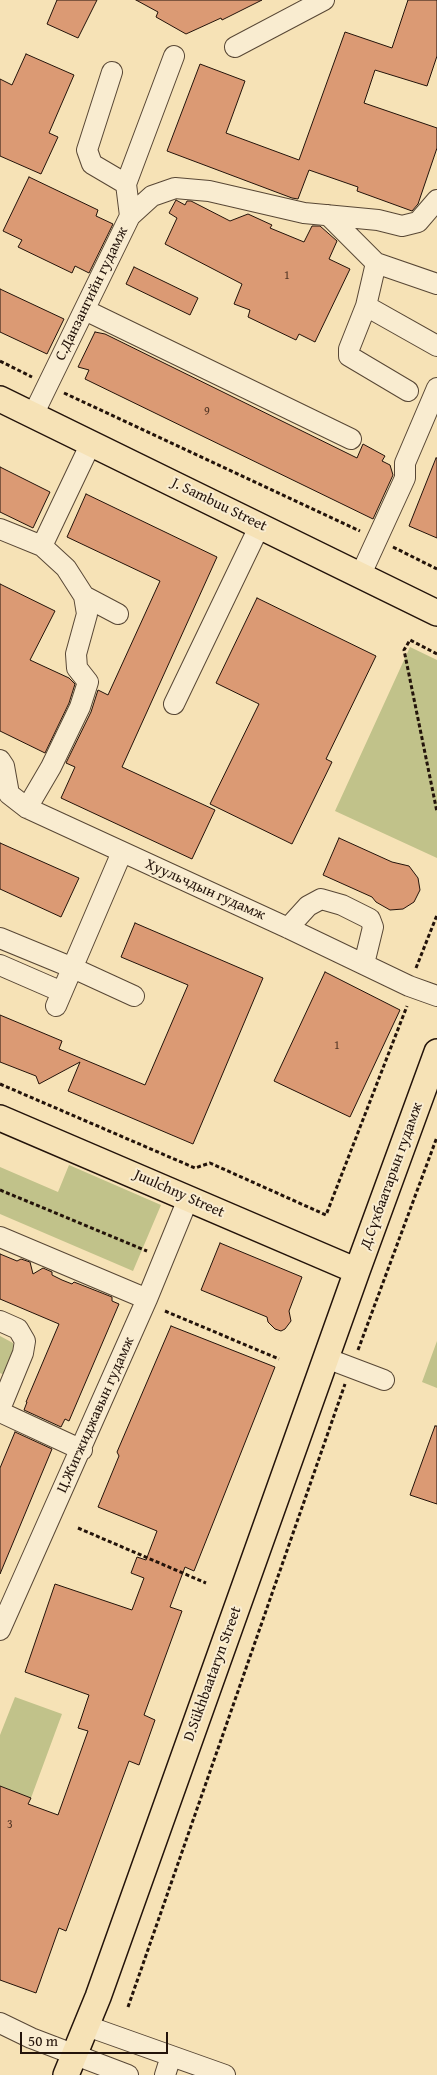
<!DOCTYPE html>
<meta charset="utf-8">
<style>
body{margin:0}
#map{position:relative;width:437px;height:2075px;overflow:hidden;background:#f6e2b6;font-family:"Gentium Book Plus",serif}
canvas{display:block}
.scale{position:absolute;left:20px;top:2032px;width:148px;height:22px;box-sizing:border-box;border:2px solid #23130a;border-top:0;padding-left:6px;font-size:15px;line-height:18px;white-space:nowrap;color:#23130a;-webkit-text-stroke:4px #f9ecd0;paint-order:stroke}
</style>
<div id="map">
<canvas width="437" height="2075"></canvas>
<div class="scale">50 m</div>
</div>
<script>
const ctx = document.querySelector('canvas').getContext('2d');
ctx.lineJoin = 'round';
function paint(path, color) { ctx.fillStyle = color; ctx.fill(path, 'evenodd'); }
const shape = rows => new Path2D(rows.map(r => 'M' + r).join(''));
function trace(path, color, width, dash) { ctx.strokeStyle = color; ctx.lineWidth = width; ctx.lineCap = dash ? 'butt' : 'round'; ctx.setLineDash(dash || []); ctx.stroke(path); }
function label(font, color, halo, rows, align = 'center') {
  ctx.font = font + ' "Gentium Book Plus",serif'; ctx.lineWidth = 4; ctx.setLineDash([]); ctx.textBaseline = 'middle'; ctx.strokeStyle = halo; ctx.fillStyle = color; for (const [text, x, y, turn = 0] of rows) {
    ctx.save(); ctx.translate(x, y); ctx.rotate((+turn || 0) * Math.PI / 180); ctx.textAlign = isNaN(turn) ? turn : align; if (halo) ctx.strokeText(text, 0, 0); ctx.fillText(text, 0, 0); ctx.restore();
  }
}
paint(shape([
 [410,647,437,660,437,858,335,811],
 [69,1165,161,1205,133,1271,0,1214,0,1167,58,1192],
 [0,1336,13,1343,16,1357,9,1377,0,1373],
 [437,1341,437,1388,422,1382],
 [15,1697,62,1714,31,1798,0,1786,0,1735]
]), '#c1c28a');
const building = shape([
 [57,0,97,0,78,38,47,24,57,0],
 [136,0,262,0,222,20,221,18,186,34,156,17,158,12,136,0],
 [408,0,437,0,437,56,427,86,375,70,364,103,437,128,437,148,418,204,412,211,357,191,358,187,309,170,298,199,292,198,167,151,200,64,245,81,226,133,299,160,345,32,392,48,408,0],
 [26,54,74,75,49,133,58,137,41,174,0,156,0,79,12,85,26,54],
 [29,177,98,210,96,216,113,224,89,273,75,266,72,273,18,247,22,240,3,231,29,177],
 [176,200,185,205,187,201,191,201,230,221,248,214,272,225,270,228,304,242,312,226,320,226,337,241,329,259,350,269,315,342,299,334,296,340,248,317,250,310,234,304,242,284,165,244,177,218,169,213,176,200],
 [134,267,198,298,190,315,126,284,134,267],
 [0,289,64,319,47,354,0,332,0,289],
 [95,332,105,334,357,458,363,444,385,456,382,461,390,465,393,475,373,519,85,379,89,370,78,367,95,332],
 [436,458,437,458,437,538,409,526,436,458],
 [0,467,50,492,33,528,0,512,0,467],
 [86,494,217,557,122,767,215,810,192,859,61,798,75,767,66,763,91,712,98,690,108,695,160,581,67,537,86,494],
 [0,584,55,611,30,660,69,678,75,684,69,703,45,753,0,731,0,584],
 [257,598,376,656,326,759,332,762,292,844,210,804,259,704,216,683,257,598],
 [339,838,392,862,409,866,418,878,420,890,414,902,403,909,390,910,376,902,372,897,323,875,339,838],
 [0,843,79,878,61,917,0,889,0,843],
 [135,923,263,978,193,1144,68,1091,80,1062,39,1084,36,1076,0,1062,0,1015,62,1041,59,1049,145,1085,188,985,121,957,135,923],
 [325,972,400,1010,350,1117,274,1081,325,972],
 [220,1243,302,1277,289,1311,291,1321,285,1329,281,1331,275,1329,268,1322,267,1317,201,1290,220,1243],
 [0,1254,17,1261,21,1259,30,1262,33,1274,43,1268,52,1272,52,1275,62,1280,72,1284,74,1282,112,1297,112,1301,119,1304,69,1421,65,1419,61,1427,24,1410,27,1402,26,1402,59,1324,0,1299,0,1254],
 [171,1326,275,1367,194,1571,185,1567,170,1607,182,1611,144,1715,155,1720,139,1765,129,1761,66,1931,59,1928,36,1993,0,1980,0,1786,31,1798,28,1804,58,1815,88,1731,78,1728,89,1695,25,1672,55,1584,132,1610,144,1578,131,1573,137,1557,146,1560,157,1531,98,1507,119,1456,117,1452,171,1326],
 [435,1426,437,1426,437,1504,410,1495,435,1426],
 [15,1432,52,1449,0,1574,0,1468,15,1432]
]);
paint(building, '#db9a74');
trace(building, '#23130a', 1);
const minor = shape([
 [235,47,324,0],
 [112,72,87,150,92,164,126,184],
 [328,215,376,263,437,284],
 [130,216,152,196,175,188,209,191,304,213,378,220,402,226,418,222,437,200],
 [376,263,366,306,437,346],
 [366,306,349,349,349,356,408,391],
 [85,310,351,439],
 [33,415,130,216,126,184,174,56],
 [0,529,42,546],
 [361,574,405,478,405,463,437,388],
 [84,596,118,614],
 [174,704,260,525],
 [0,760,4,766,9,794,27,808,288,928,409,986,437,996],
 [27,808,51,767,80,707,88,682,77,668,76,654,87,614,84,596,66,568,42,546,91,443],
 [288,928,308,906,321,899,342,905,370,919,373,927,364,964],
 [0,938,73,968,134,996],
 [0,965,62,992],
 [56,1006,122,852],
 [0,1237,147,1299],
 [0,1321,18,1329,25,1341,23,1353,0,1409],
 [326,1358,384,1380],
 [0,1412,82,1450],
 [0,1630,147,1299,188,1199],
 [0,2023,31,2038,128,2075],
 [87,2026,225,2075],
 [165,2075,171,2056]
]);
const major = shape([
 [0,399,437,613],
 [0,1118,357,1271],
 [66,2075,98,1997,357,1271,437,1052]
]);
trace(minor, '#584735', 22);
trace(major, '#23130a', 28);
trace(shape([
 [0,361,32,377],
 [64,393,360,531],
 [393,547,437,569],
 [437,654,410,640,404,650,437,812],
 [416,968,437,915],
 [0,1084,195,1168,210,1163,326,1215,407,1006],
 [0,1190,147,1251],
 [165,1311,279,1359],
 [358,1350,437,1137],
 [78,1528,206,1583],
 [128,2007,345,1384]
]), '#23130a', 3, [4, 2.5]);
trace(minor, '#f9ecd0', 20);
trace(major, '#f6e2b6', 25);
label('12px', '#513524', null, [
 ["1",287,276],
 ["9",207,412],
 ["1",337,1046],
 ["3",10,1825]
]);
label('15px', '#23130a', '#f9ecd0', [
 ["С.Данзангийн гудамж",92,294,-64],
 ["J. Sambuu Street",219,505,26],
 ["Хуульчдын гудамж",205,890,24],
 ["Д.Сүхбаатарын гудамж",392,1176,-70],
 ["Juulchny Street",179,1194,24],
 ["Ц.Жигжиджавын гудамж",96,1415,-66],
 ["D.Sükhbaataryn Street",213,1674,-70]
]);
</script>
